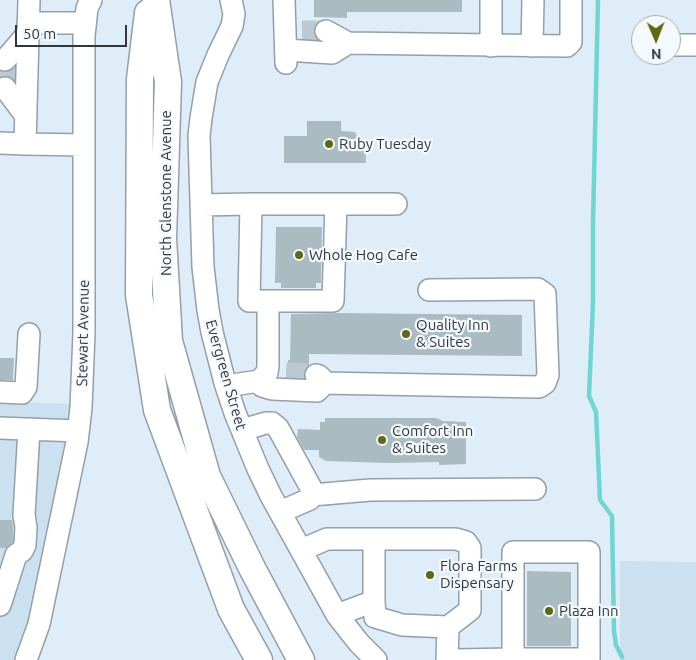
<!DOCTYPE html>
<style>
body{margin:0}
#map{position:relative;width:696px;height:660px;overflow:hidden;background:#dfedf8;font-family:Ubuntu,sans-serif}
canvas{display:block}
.north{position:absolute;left:631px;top:15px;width:50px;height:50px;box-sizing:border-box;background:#f4f9fe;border:1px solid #a6abb0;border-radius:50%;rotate:179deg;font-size:14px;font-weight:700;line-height:20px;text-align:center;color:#32373c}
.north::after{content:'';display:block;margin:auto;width:18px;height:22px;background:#5f6a10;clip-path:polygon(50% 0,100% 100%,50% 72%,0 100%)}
.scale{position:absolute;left:15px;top:25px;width:112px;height:22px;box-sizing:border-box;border:2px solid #32373c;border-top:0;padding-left:6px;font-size:15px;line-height:18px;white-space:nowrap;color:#32373c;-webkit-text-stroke:4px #f4f9fe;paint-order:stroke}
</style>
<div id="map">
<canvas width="696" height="660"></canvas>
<div class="north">N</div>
<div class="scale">50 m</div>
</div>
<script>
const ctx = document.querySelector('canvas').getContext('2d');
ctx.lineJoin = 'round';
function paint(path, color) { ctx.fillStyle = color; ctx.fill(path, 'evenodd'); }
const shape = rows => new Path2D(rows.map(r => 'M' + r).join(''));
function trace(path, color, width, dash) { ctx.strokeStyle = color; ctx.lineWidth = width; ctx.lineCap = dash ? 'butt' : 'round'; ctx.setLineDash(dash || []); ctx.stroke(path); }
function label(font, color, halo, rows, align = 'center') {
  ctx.font = font + ' Ubuntu,sans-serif'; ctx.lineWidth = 4.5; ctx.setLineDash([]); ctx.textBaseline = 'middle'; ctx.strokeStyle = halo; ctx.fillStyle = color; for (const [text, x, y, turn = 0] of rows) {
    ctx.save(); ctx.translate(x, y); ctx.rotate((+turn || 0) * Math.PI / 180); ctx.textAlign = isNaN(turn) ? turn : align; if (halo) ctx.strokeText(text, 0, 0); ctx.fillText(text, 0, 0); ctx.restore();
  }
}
paint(shape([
 [0,402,71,404,63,457,31,617,16,660,0,660],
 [620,561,696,562,696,660,620,660]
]), '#cce1f0');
trace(shape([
 [598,0,593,223,593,302,589,396,596,412,600,500,612,516,614,631,616,645,622,657]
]), '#70d6d1', 4.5);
paint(shape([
 [314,0,462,0,462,12,347,12,347,18,314,17],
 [15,68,14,80,9,76,4,76,0,77,0,71,3,72,9,72],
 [307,121,341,121,341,131,355,132,359,140,365,140,366,163,284,163,284,136,307,136],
 [276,227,322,227,321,283,316,283,316,288,281,288,281,283,275,283],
 [335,313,522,315,522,356,309,354,309,365,304,371,304,378,288,377,288,360,290,360,291,314],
 [0,358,14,358,13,380,0,380],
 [325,418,436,418,443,421,466,422,466,464,439,465,439,462,389,463,326,461,319,457,319,450,304,450,297,437,298,429,320,430,320,422,325,422],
 [0,520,12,520,13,528,13,542,6,548,0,548],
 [527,571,571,572,571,646,527,646]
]), '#aabcc1');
trace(shape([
 [302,31,326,31],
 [5,88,5,60],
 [286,373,311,374]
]), '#bcc9d2', 21, [21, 11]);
const minor = shape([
 [29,0,25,144,84,145],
 [231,0,234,14,232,26,218,55,207,82,201,118,199,136,203,267,208,310,212,332,225,383,235,413,258,469,271,496,337,615,359,643,376,660],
 [284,0,286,63],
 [28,23,85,23],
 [326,31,348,43],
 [671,45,696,45],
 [491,46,491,0],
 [532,46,533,0],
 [286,50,332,53,348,43,567,46,571,42,571,0],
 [5,60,28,33],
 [5,88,26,116],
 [0,143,25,144],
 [251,204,396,204],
 [201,205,251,204,249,301,268,301,268,366,267,373,259,381,226,386],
 [268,301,333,301,336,204],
 [259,381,262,386,272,389,317,391,322,386,322,379,319,376,316,375],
 [322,383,539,387,545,383,548,375,545,294,538,289,429,290],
 [0,392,22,393,26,387,29,334],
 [0,428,78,431],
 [242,430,266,423,272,423,278,428,311,488,312,495,310,499,280,512],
 [312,495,370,490,535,489],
 [374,539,456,539,466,542,470,548,470,610,448,627],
 [301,550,327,539,374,539,374,601,375,617,402,625,448,627,447,660],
 [0,605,16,555,22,551,25,545,26,527,24,515,29,429],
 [337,615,374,601],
 [26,660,39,624,45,595,77,442,81,408,84,333,84,36,87,8,91,0],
 [454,660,513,659,589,659,589,552,513,552,513,659]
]);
const major = shape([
 [156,0,168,82,163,238,169,341,207,476,252,568,301,660],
 [148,13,140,79,139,295,157,410,231,609,259,660]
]);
trace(minor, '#93a0aa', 24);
trace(major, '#93a0aa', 29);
trace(minor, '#fff', 21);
trace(major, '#fff', 26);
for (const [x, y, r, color] of [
 [329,144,5,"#5f6a10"],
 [299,255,5,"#5f6a10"],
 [406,334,5,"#5f6a10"],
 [382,440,5,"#5f6a10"],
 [430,575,5,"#5f6a10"],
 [549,611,5,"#5f6a10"]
]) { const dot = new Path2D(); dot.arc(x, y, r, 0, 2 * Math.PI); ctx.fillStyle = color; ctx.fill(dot); trace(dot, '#f4f9fe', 2); }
label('15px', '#32373c', '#f4f9fe', [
 ["Ruby Tuesday",339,144],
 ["Whole Hog Cafe",309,255],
 ["Quality Inn",416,325],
 ["& Suites",416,342],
 ["Comfort Inn",392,431],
 ["& Suites",392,448],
 ["Flora Farms",440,566],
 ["Dispensary",440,583],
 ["Plaza Inn",559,611]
], 'left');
label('15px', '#32373c', '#f4f9fe', [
 ["North Glenstone Avenue",166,193,-90],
 ["Stewart Avenue",83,333,-89],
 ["Evergreen Street",226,375,74]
]);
</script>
